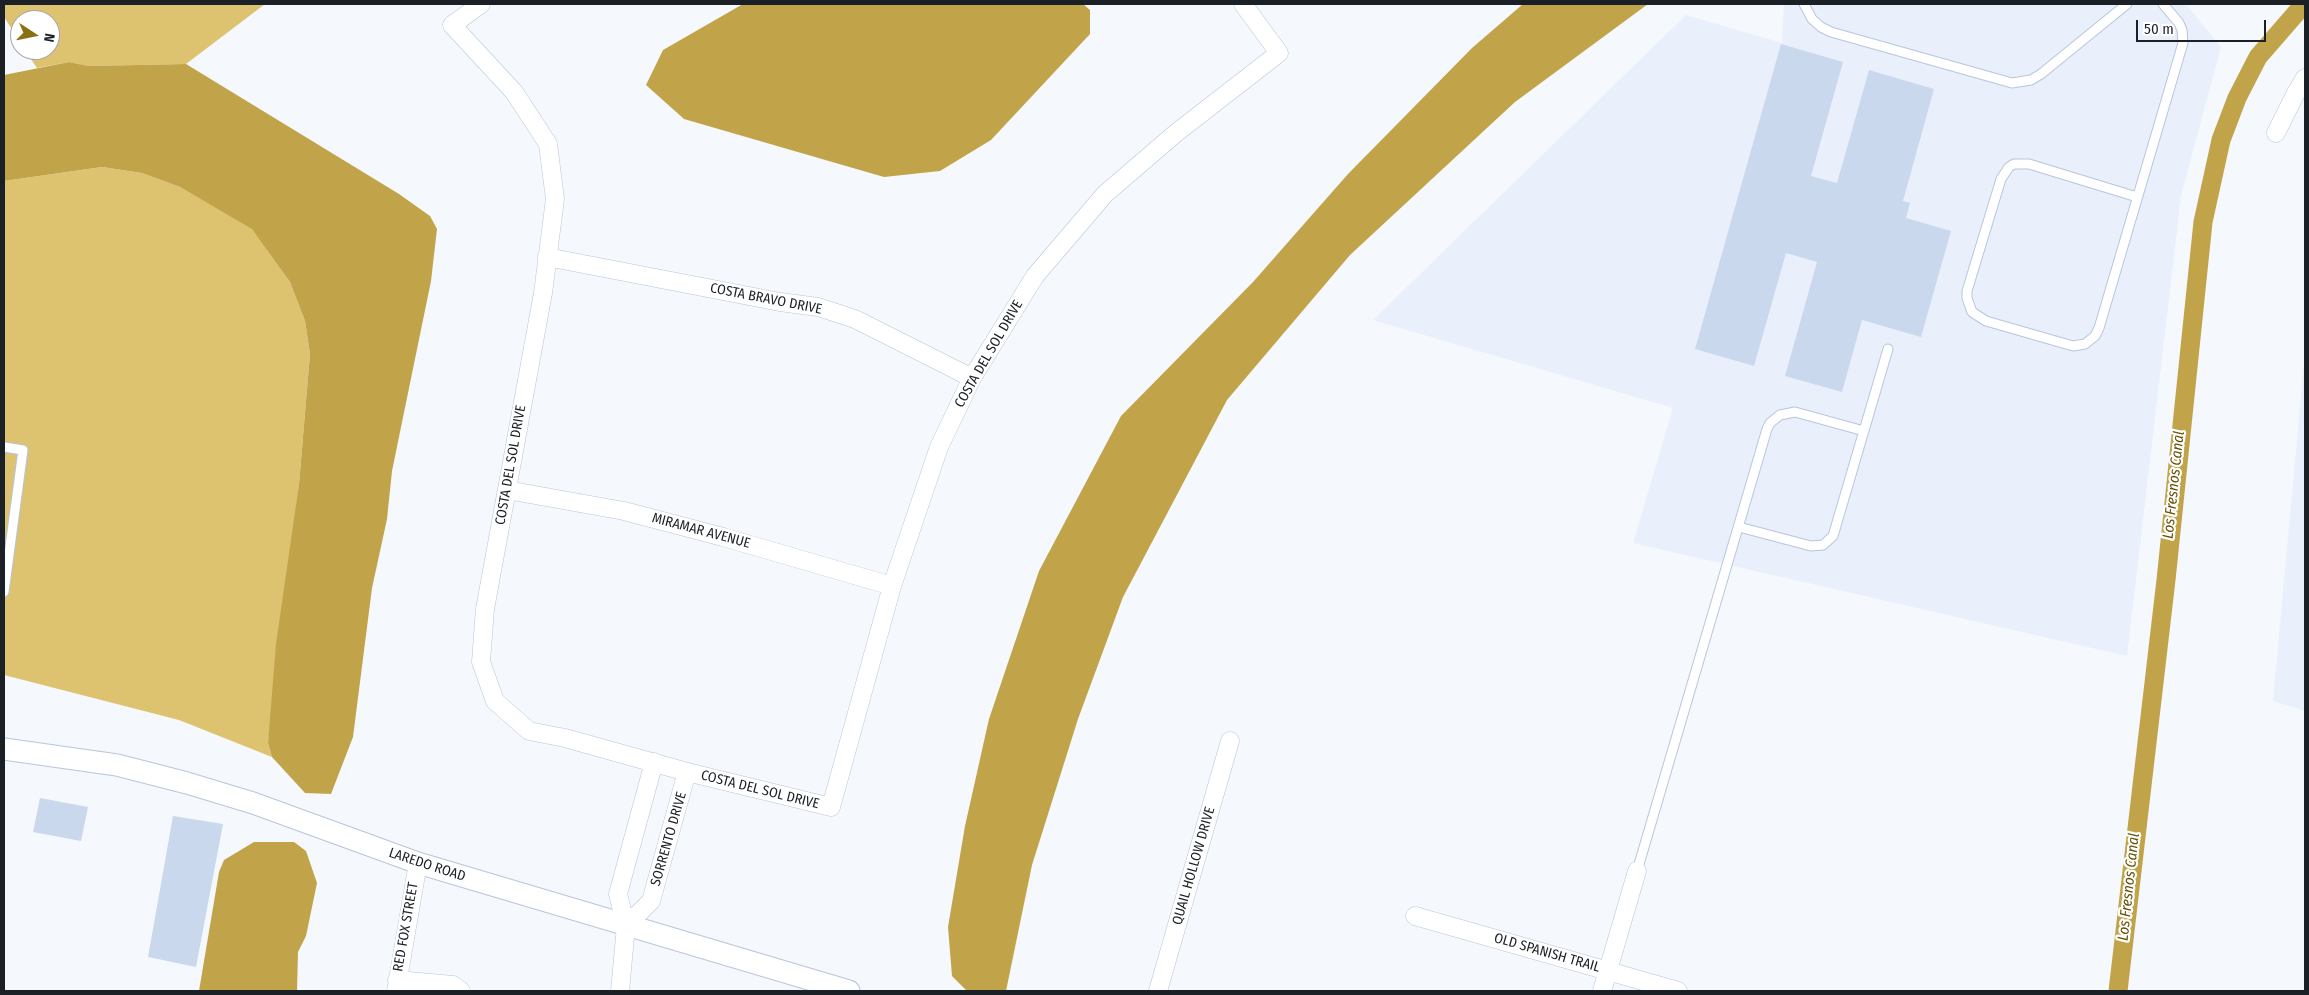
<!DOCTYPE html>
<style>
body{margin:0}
#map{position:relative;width:2309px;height:995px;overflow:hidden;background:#f5f8fc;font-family:"Fira Sans Condensed",sans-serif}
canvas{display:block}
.frame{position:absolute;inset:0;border:5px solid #1b2027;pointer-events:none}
.north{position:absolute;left:10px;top:10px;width:50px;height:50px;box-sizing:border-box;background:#fff;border:1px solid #a4a6a9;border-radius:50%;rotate:101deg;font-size:14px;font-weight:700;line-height:20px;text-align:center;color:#1b2027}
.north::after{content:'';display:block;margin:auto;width:18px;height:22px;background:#8a7011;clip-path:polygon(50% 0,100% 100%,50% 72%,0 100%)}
.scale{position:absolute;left:2136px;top:20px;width:130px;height:22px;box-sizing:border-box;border:2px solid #1b2027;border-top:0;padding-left:6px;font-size:15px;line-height:18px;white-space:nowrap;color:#1b2027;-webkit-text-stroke:4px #fff;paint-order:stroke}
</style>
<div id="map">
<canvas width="2309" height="995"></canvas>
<div class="frame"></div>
<div class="north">N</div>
<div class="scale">50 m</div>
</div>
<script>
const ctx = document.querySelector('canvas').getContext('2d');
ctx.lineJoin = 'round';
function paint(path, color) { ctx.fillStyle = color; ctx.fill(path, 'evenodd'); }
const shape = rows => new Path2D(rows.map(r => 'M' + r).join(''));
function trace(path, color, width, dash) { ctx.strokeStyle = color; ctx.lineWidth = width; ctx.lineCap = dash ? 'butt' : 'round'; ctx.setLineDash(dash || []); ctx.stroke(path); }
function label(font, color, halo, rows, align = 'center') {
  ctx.font = font + ' "Fira Sans Condensed",sans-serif'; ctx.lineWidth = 4.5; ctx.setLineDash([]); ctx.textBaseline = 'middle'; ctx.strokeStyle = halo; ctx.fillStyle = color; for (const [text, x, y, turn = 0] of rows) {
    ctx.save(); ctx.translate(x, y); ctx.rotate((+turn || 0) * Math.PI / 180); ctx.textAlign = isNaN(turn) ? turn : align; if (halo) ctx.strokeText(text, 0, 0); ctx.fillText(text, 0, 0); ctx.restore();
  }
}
paint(shape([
 [1784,4,2186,4,2221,47,2181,196,2127,656,1633,543,1673,408,1373,320,1686,15,1782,43],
 [2305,353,2305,711,2273,701]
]), '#e9f0fc');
paint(shape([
 [4,4,265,4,186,64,87,66,69,62,37,68,25,50,50,50,50,20,20,20,20,42,4,17],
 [102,167,142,173,180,187,252,228,290,282,305,321,310,354,299,484,268,743,272,757,179,720,4,675,4,181]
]), '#ddc270');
paint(shape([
 [743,4,1083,4,1090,10,1090,34,991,140,940,171,884,177,684,119,646,85,663,50],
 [1523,4,1648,4,1515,102,1350,255,1227,400,1123,597,1078,719,1032,865,1006,991,967,991,952,976,948,927,965,826,989,719,1039,571,1121,416,1253,282,1348,174,1472,48],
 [69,62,88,66,186,64,399,194,430,216,437,229,431,281,392,471,387,519,372,588,353,737,331,794,305,793,272,757,268,743,276,644,299,484,310,354,305,321,290,282,252,229,180,187,142,173,102,167,4,181,4,75],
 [254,842,294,842,306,851,317,883,306,936,298,952,297,991,199,991,219,872,224,860]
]), '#c1a449');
trace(shape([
 [2118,991,2166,580,2203,222,2221,140,2237,98,2258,57,2304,4]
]), '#c1a449', 19);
paint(shape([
 [1781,44,1843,62,1811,176,1837,183,1869,70,1934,89,1903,201,1910,203,1906,218,1951,231,1921,337,1862,320,1842,392,1785,376,1817,262,1786,253,1754,366,1695,349],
 [40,798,88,807,81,841,33,832],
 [173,816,223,824,196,967,148,957]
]), '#cad8ed');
const service = shape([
 [1804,4,1812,19,1821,27,1831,32,2012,83,2031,80,2041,74,2127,4],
 [2137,197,2029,164,2014,164,2009,167,2001,179,1967,291,1967,298,1972,312,1986,321,2073,346,2085,344,2095,336,2099,328,2183,43,2182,30,2179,23,2163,4],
 [4,447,23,450,4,592],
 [1739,527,1811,546,1823,545,1833,536,1888,349],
 [1637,871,1767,429,1770,423,1780,415,1795,412,1864,431]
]);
const minor = shape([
 [481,4,452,25,514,92,548,144,555,199,543,293,485,609,481,662,495,701,529,731,565,738,687,772,831,807,892,586,939,447,972,378,1035,276,1105,194,1176,133,1279,53,1243,4],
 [2276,133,2296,93,2305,78],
 [547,257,780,302,818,307,855,319,972,378],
 [507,490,624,511,723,537,892,586],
 [1415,916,1678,991],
 [626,926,651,901,687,772],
 [397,980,453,985,461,991],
 [396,991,418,863],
 [620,991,626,926,618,894,654,762],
 [1158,991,1230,741],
 [1602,991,1637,871]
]);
const tertiary = shape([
 [4,749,117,765,187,783,253,803,418,863,849,991]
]);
trace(service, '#b8c5db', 11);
trace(minor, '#b8c5db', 19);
trace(tertiary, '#b8c5db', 23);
trace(service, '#fff', 9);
trace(minor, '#fff', 18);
trace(tertiary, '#fff', 21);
label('14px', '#1b2027', '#fff', [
 ["COSTA BRAVO DRIVE",766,299,11],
 ["COSTA DEL SOL DRIVE",989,354,-60],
 ["COSTA DEL SOL DRIVE",511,465,-80],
 ["MIRAMAR AVENUE",701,531,15],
 ["COSTA DEL SOL DRIVE",760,790,14],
 ["SORRENTO DRIVE",669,839,-74],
 ["LAREDO ROAD",427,865,18],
 ["QUAIL HOLLOW DRIVE",1194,866,-74],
 ["RED FOX STREET",406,927,-80],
 ["OLD SPANISH TRAIL",1547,953,16]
]);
label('italic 15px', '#645006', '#fff', [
 ["Los Fresnos Canal",2174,485,-84],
 ["Los Fresnos Canal",2129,887,-84]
]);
</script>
